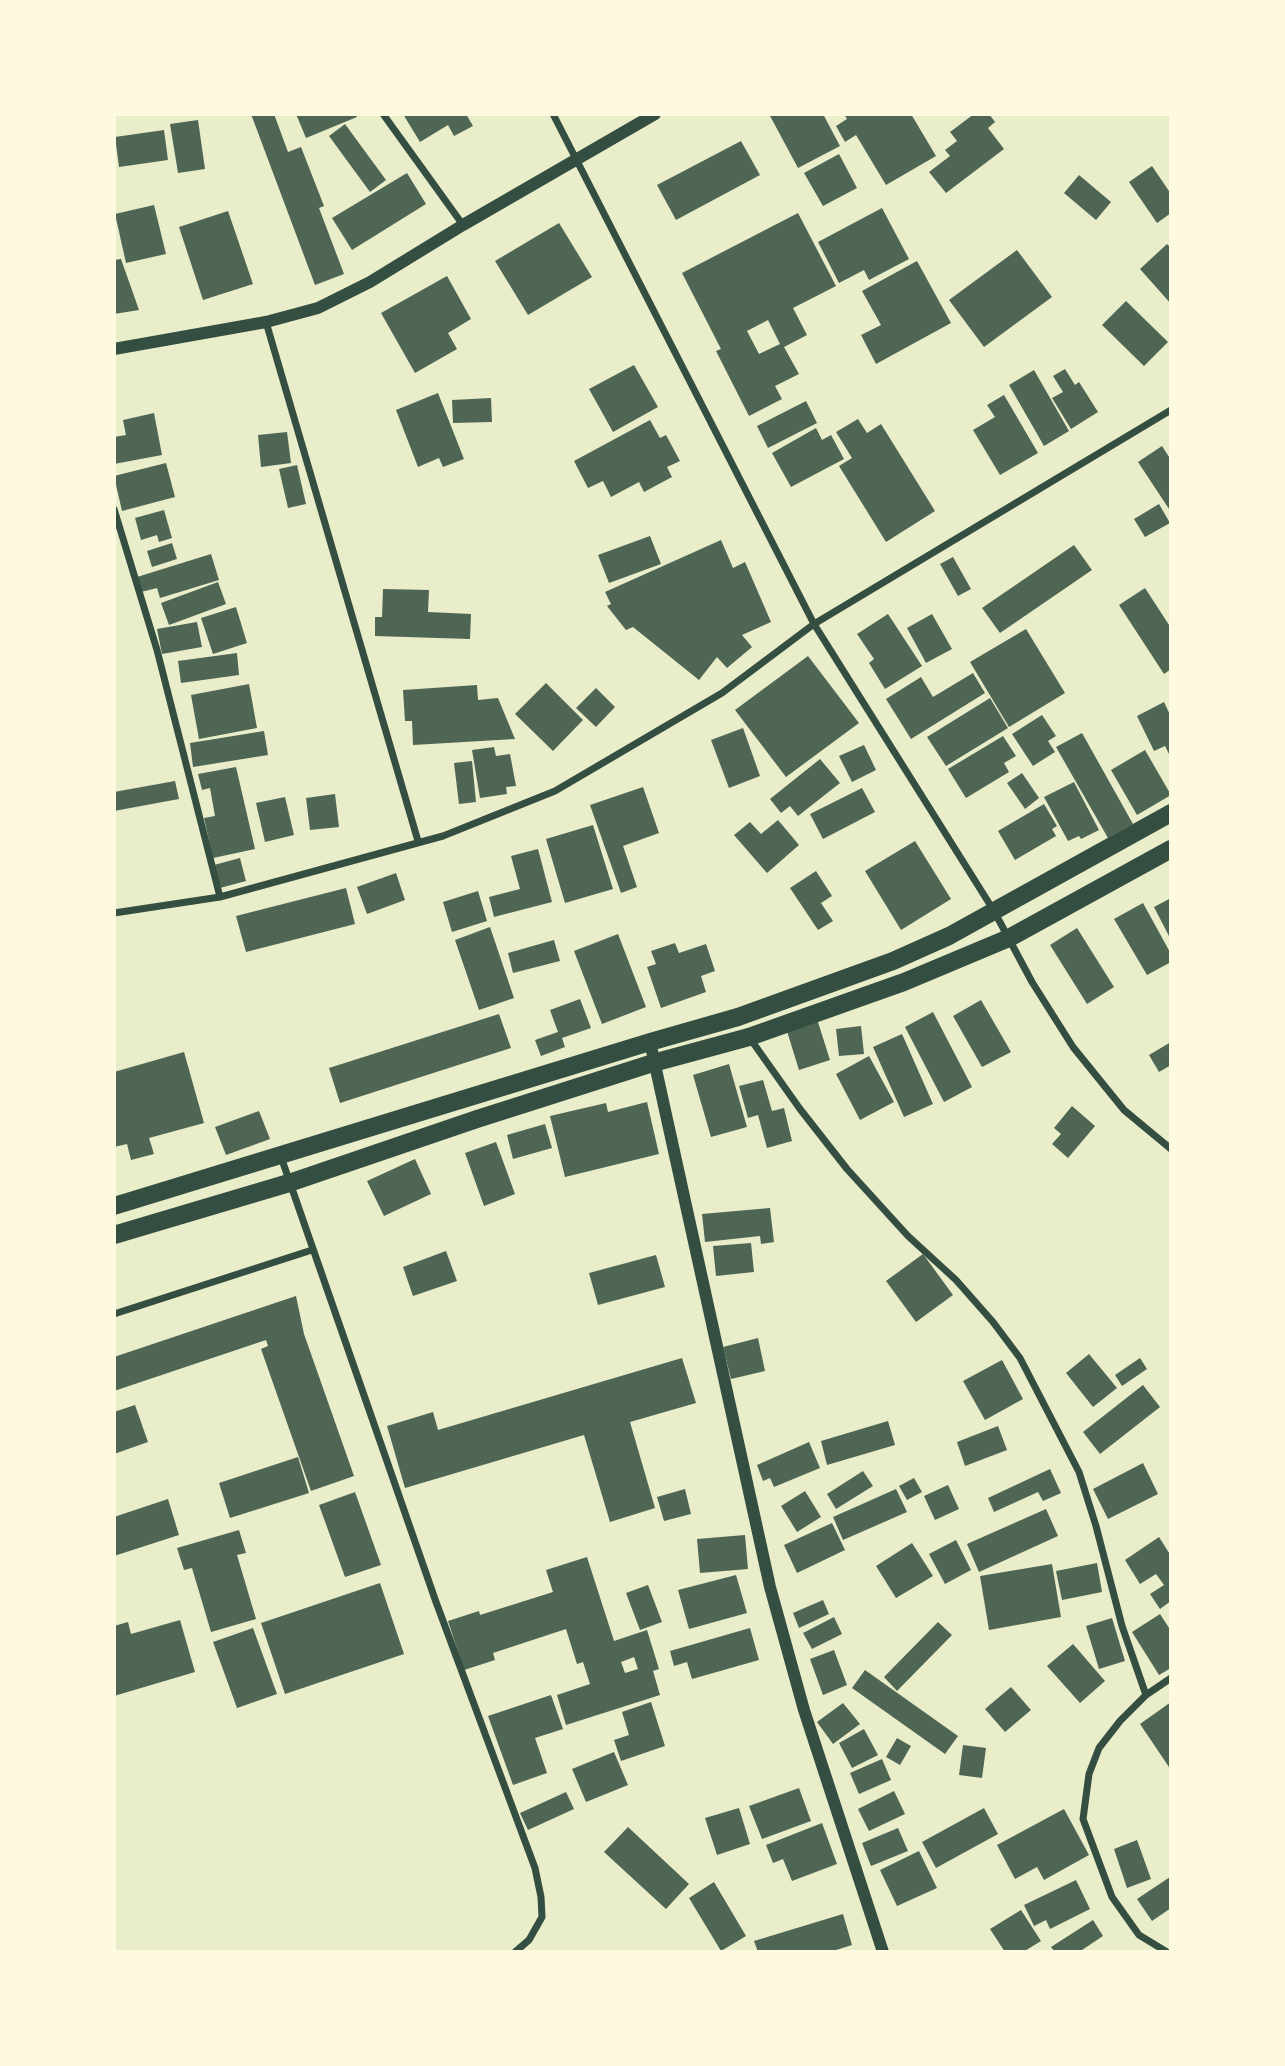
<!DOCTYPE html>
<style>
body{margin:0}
#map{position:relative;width:1285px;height:2066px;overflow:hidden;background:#e9edc9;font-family:"Roboto Condensed",sans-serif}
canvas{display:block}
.frame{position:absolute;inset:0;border:116px solid #fefae0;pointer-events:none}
</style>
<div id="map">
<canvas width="1285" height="2066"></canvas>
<div class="frame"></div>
</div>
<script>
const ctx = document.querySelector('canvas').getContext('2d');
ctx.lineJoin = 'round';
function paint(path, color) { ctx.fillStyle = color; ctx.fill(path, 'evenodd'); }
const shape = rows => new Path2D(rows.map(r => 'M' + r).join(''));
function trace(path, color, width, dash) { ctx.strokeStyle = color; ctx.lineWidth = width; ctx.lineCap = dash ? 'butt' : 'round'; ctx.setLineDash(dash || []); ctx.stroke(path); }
paint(shape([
 [251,114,274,114,288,152,301,147,324,206,319,208,344,274,315,285],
 [296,114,355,114,357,117,306,138],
 [403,114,466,114,473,126,454,136,448,125,420,142],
 [769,114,823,114,840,146,798,168],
 [844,114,911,114,936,156,886,185,856,135,845,142,836,126,847,119],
 [974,114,989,114,995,122,988,128,1004,149,946,193,929,172,950,156,945,150,957,141,950,132],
 [198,120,205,169,178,173,170,124],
 [345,124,386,180,370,192,329,136],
 [164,130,168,160,119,167,115,137],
 [741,141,760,175,676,220,657,185],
 [839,154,857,188,823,206,804,173],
 [1152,166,1171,194,1171,213,1157,223,1129,182],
 [407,173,426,204,352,250,332,218],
 [1079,175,1111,202,1096,220,1064,193],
 [154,205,166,254,126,263,115,214],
 [882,208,909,259,869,280,864,270,839,283,818,242],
 [228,211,253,284,203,300,179,227],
 [798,213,836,286,793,308,807,335,784,347,799,374,775,386,782,399,749,416,716,351,721,349,682,273],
 [768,320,780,344,759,354,747,331],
 [559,223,592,277,528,315,495,261],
 [1167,244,1171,248,1171,304,1140,269],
 [1017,250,1052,297,984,347,949,300],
 [121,259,139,310,114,314,114,260],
 [917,261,951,323,876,364,861,335,881,325,862,291],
 [447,276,471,319,448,333,457,349,415,373,381,313],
 [1126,301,1168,342,1144,366,1102,325],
 [634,365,658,407,613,432,589,389],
 [1065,369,1075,385,1079,382,1098,412,1071,429,1052,398,1063,392,1053,376],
 [1034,370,1069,431,1044,446,1009,385],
 [438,393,464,459,443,467,439,458,418,467,396,410],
 [1004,395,1038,453,1000,475,973,430,995,417,987,405],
 [491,398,492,422,453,423,452,400],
 [806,401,817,423,768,448,757,426],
 [154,413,162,455,114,464,114,437,126,435,123,420],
 [858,419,867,433,881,424,935,511,886,542,839,466,852,458,836,432],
 [650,420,660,438,666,435,680,461,667,467,672,477,644,492,639,482,611,497,603,481,588,488,574,461],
 [816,428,822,440,831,435,844,459,791,487,772,453],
 [287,432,291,463,261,467,258,435],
 [1162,446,1171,460,1171,512,1138,462],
 [166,463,175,497,122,511,114,476],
 [297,465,306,504,288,508,279,469],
 [1159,504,1170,523,1145,537,1134,519],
 [164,510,172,538,159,542,157,535,141,540,135,518],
 [650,536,661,564,609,583,598,555],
 [721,540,733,568,745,562,771,622,742,635,752,647,727,668,717,657,699,680,633,627,626,630,607,606,611,604,605,592],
 [172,543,177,559,152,567,147,551],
 [1074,545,1092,570,1000,633,982,608],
 [211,554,219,580,160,598,157,588,141,592,137,577],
 [953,557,971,589,958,596,940,564],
 [218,582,226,604,169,625,161,603],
 [1145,588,1171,628,1171,669,1164,674,1119,605],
 [383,589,429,590,428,612,471,614,470,639,375,636,375,617,382,617],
 [236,607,247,643,213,654,201,618],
 [888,614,922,666,885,689,869,663,874,659,857,634],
 [932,614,952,649,926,663,907,628],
 [197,622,202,647,162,654,157,629],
 [1026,629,1065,693,1009,727,970,662],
 [237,653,239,675,181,683,178,661],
 [808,656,859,723,786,777,735,710],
 [973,673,985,693,911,739,886,699,921,677,933,697],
 [546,683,583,720,553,751,515,714],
 [249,684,257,728,199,739,191,695],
 [477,685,478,700,498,698,515,739,413,745,412,721,405,721,403,690],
 [596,688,615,707,596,727,576,708],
 [990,698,1008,728,946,766,927,737],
 [1164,702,1171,717,1171,758,1165,746,1154,751,1137,716],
 [1042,715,1056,736,1048,741,1055,752,1033,766,1012,734],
 [743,728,760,776,729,788,711,740],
 [264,731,268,755,193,767,190,743],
 [1082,733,1133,824,1108,838,1056,747],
 [1003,736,1016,756,1004,763,1009,772,966,798,948,769],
 [864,745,876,770,852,782,839,756],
 [494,747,496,756,510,754,516,786,506,787,507,794,480,798,472,750],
 [1145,750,1171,795,1137,815,1111,770],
 [820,759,840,783,798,816,790,806,781,813,770,799],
 [472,761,476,802,459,804,454,763],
 [236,767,255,849,213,858,204,818,215,816,210,788,202,790,198,774],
 [1022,773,1039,798,1025,809,1007,783],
 [175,781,179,799,114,811,114,792],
 [1074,782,1099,830,1081,839,1079,836,1068,841,1044,797],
 [643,787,659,833,623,846,637,887,621,893,590,805],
 [862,788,875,812,823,839,810,814],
 [335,794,339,827,310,830,306,798],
 [285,797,294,835,265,842,256,803],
 [1044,804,1057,826,1052,829,1056,836,1015,860,998,831],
 [778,820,799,845,767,873,734,835,750,822,761,834],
 [593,825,613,889,565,903,546,839],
 [915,841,951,899,901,930,865,871],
 [538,849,552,902,494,917,489,897,520,889,511,856],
 [240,858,246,881,220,888,214,865],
 [816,871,832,896,821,903,833,921,818,930,790,888],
 [396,873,405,900,367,914,357,887],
 [346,888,355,924,246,952,236,916],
 [478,891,487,921,452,932,443,902],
 [1171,898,1171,940,1154,907],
 [1143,903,1171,954,1171,962,1147,975,1114,919],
 [490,927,514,998,479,1010,455,940],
 [1077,928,1114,987,1087,1004,1050,945],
 [618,934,646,1007,602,1024,574,951],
 [554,940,560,961,513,973,508,953],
 [675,943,679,953,706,944,715,971,701,976,706,992,661,1008,647,967,656,964,651,951],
 [580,999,591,1028,562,1038,565,1047,541,1056,535,1040,558,1032,550,1010],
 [981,1000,1011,1052,982,1067,953,1016],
 [933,1012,972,1087,944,1102,905,1027],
 [499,1014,511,1048,340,1103,329,1068],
 [817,1019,830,1060,799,1070,786,1028],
 [861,1026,864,1054,839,1056,836,1029],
 [902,1034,933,1104,904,1117,873,1047],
 [1171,1042,1171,1065,1159,1072,1149,1055],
 [184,1052,204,1123,149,1138,154,1154,131,1160,127,1144,114,1147,114,1072],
 [869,1056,894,1102,860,1120,836,1074],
 [729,1064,747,1127,711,1137,693,1075],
 [763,1080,772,1111,784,1108,792,1141,767,1148,758,1115,748,1118,739,1086],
 [647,1102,659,1154,565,1177,550,1116,606,1103,608,1112],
 [1072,1106,1095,1126,1068,1158,1052,1144,1061,1134,1054,1128],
 [259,1111,270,1139,226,1155,215,1127],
 [545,1124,552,1148,513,1159,507,1135],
 [496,1142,515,1194,484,1206,465,1153],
 [415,1159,431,1194,384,1216,367,1181],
 [770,1208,774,1242,761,1244,760,1236,705,1242,702,1214],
 [751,1243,754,1272,716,1276,713,1246],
 [446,1251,457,1281,413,1296,403,1267],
 [923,1254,953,1295,916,1322,886,1281],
 [656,1255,665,1287,598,1305,589,1273],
 [296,1296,304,1334,354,1476,311,1491,261,1349,268,1346,266,1340,114,1391,114,1357],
 [758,1338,765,1371,731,1379,723,1347],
 [1089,1354,1117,1388,1093,1407,1066,1373],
 [682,1358,696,1403,630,1422,655,1508,610,1522,584,1435,405,1488,387,1426,433,1412,438,1430],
 [1140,1358,1147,1369,1122,1386,1115,1375],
 [1002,1360,1023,1399,985,1420,963,1381],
 [1143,1385,1160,1407,1100,1454,1083,1432],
 [135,1405,148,1442,114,1454,114,1412],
 [888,1421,895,1445,827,1465,821,1441],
 [998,1426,1007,1450,965,1466,957,1442],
 [809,1442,820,1468,774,1487,770,1478,763,1481,757,1465],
 [298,1457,309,1493,230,1518,219,1483],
 [1143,1463,1158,1494,1108,1519,1093,1489],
 [1050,1469,1061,1493,1043,1501,1038,1492,994,1512,988,1498],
 [863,1471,873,1486,836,1509,827,1494],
 [914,1478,922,1492,907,1500,899,1486],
 [948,1485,959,1509,935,1520,924,1496],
 [685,1489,691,1514,664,1521,657,1497],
 [896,1489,907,1512,843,1540,833,1517],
 [805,1491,821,1517,797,1532,781,1506],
 [355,1492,381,1565,345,1577,319,1505],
 [168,1499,179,1535,114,1556,114,1517],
 [1046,1509,1058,1536,979,1572,967,1544],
 [832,1523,845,1550,797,1573,784,1545],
 [239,1530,246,1553,237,1555,256,1619,211,1632,192,1568,184,1570,177,1548],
 [745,1535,748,1569,700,1573,697,1539],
 [1159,1537,1171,1556,1171,1601,1160,1609,1150,1594,1164,1585,1156,1574,1140,1584,1125,1560],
 [956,1540,971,1570,945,1584,929,1554],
 [912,1543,933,1576,896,1598,876,1566],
 [587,1557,614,1641,647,1630,659,1669,653,1671,660,1695,566,1725,557,1695,590,1684,583,1662,577,1664,566,1629,493,1653,495,1660,464,1670,448,1621,479,1611,480,1615,553,1592,546,1570],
 [634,1657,638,1669,625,1673,621,1662],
 [1097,1563,1102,1592,1062,1600,1056,1571],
 [1052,1564,1061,1617,989,1630,980,1576],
 [736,1575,747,1613,689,1629,678,1590],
 [380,1583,404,1654,285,1694,261,1623],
 [648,1585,662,1622,640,1630,626,1593],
 [823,1600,829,1614,799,1628,793,1613],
 [1160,1614,1171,1631,1171,1668,1159,1675,1132,1632],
 [834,1617,842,1634,812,1649,803,1633],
 [1112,1618,1125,1661,1099,1669,1086,1626],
 [180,1620,195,1672,114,1696,114,1626,128,1622,131,1634],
 [938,1622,952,1635,897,1691,884,1677],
 [253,1628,277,1694,237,1708,213,1642],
 [750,1628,759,1660,692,1679,687,1662,674,1666,670,1651],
 [1073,1644,1105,1681,1080,1703,1047,1666],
 [834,1650,847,1685,823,1695,810,1659],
 [865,1670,958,1736,945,1754,852,1688],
 [1011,1687,1031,1710,1005,1732,985,1709],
 [551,1695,563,1729,535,1738,547,1773,513,1785,488,1716],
 [651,1702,665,1746,621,1761,614,1740,629,1735,622,1712],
 [1171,1702,1171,1770,1140,1724],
 [843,1703,860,1724,833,1744,817,1722],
 [864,1729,878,1755,852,1768,839,1743],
 [897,1738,911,1746,900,1765,886,1757],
 [963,1745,986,1748,982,1778,959,1775],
 [614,1752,628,1785,586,1802,572,1769],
 [882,1759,891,1780,859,1794,850,1773],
 [799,1788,811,1821,762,1839,749,1806],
 [894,1791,905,1814,869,1831,858,1809],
 [566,1792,574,1809,528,1830,520,1813],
 [739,1808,750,1844,717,1855,705,1818],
 [984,1808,998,1834,936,1868,922,1842],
 [1064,1809,1089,1855,1044,1880,1037,1867,1015,1879,997,1845],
 [822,1823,837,1864,792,1881,783,1859,773,1863,766,1845],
 [628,1827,689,1884,666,1909,604,1852],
 [898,1828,908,1851,871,1866,862,1843],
 [1137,1840,1151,1879,1127,1888,1114,1849],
 [919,1851,937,1888,897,1906,880,1870],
 [1170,1877,1171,1908,1152,1921,1137,1899],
 [1076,1880,1090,1909,1050,1929,1046,1920,1034,1926,1024,1905],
 [714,1882,746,1936,721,1951,689,1898],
 [1021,1910,1041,1941,1023,1952,1005,1952,990,1929],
 [843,1914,852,1945,830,1952,758,1952,754,1941],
 [1093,1920,1103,1936,1079,1952,1055,1952,1051,1947]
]), '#4f6655');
trace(shape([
 [383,114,463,225],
 [553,114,814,624,994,911,1032,982,1073,1047,1124,1110,1171,1149],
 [266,322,418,841],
 [114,509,157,650,220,897],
 [114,913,220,897,443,836,555,791,722,693,814,624,1171,410],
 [749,1037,800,1109,847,1169,908,1236,956,1280,993,1322,1020,1358,1079,1472,1096,1526,1122,1626,1146,1695],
 [281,1157,436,1602,535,1868,541,1897,542,1917,529,1940,515,1952],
 [114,1314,312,1250],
 [1167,1952,1139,1935,1112,1897,1083,1819,1089,1774,1099,1748,1120,1721,1146,1695,1171,1678]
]), '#344e41', 7);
trace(shape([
 [114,349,266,322,318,308,370,282,463,225,655,114],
 [650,1042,770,1587,804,1710,883,1952]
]), '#344e41', 12);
trace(shape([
 [114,1206,650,1042,738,1017,893,961,949,936,1171,813],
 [114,1235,289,1183,477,1119,653,1063,749,1037,904,982,1009,938,1171,849]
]), '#344e41', 18);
</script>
